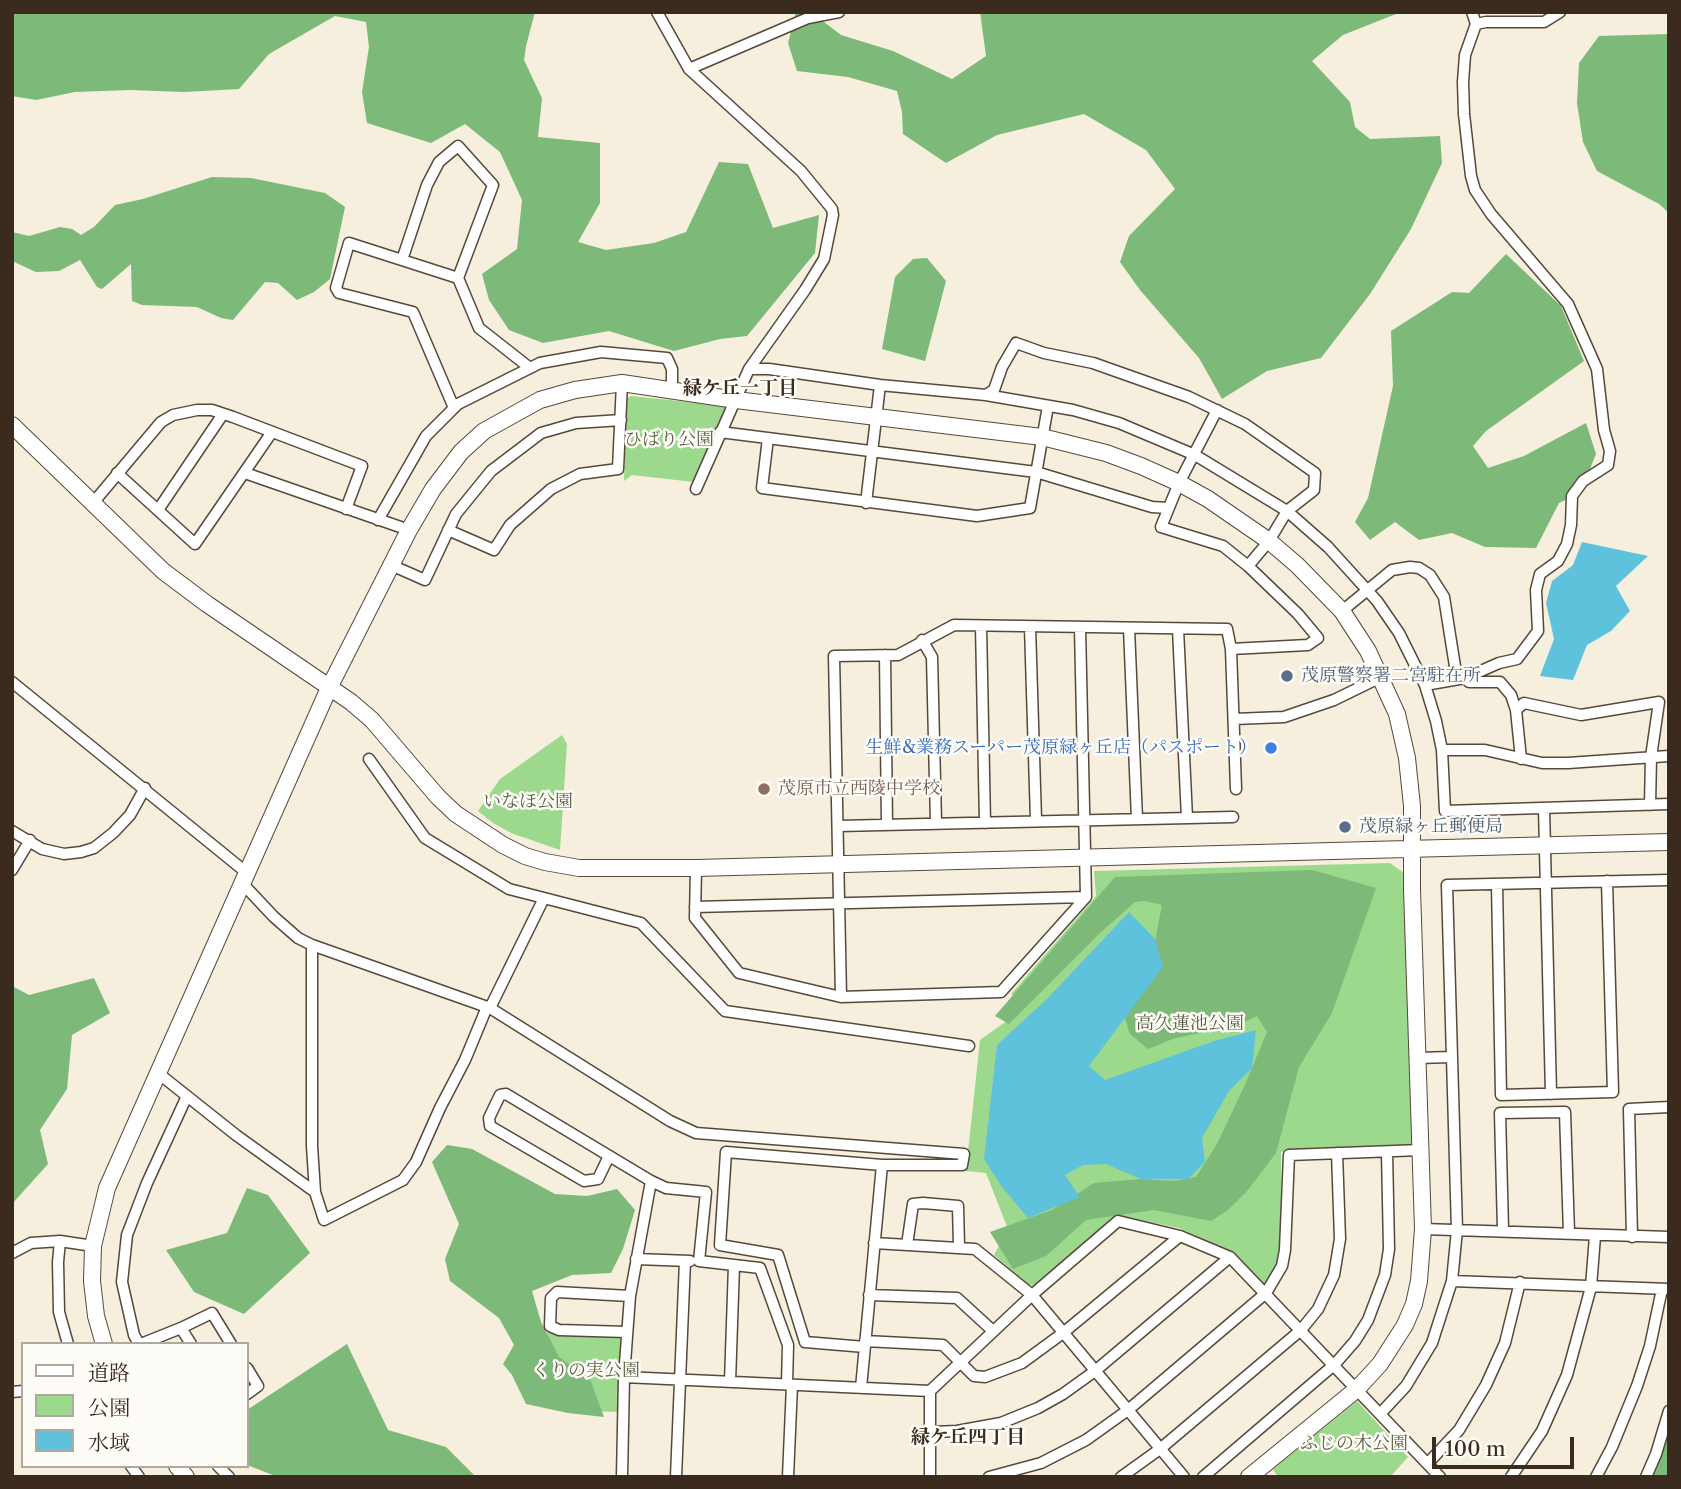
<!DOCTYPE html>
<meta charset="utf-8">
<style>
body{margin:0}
#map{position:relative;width:1681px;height:1489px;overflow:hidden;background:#f6efdd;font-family:"Libre Caslon Text","Noto Serif JP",serif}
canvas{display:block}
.frame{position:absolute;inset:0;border:14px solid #3b2a1e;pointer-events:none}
.legend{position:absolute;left:21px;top:1342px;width:228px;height:126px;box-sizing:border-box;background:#fdfcf7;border:2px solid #afa8a0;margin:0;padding:9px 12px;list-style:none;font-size:21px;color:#3b2a1e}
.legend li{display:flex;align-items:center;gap:14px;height:35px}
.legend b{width:35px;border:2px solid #afa8a0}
.scale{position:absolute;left:1432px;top:1437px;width:142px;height:32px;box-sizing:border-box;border:4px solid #3b2a1e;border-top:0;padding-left:9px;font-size:21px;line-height:24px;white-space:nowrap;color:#3b2a1e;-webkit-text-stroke:5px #fdfcf7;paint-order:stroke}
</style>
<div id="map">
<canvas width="1681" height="1489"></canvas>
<div class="frame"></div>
<ul class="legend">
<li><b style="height:9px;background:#fff"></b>道路</li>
<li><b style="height:19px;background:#9cd98d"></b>公園</li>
<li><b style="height:19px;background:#5ec2dc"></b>水域</li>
</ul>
<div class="scale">100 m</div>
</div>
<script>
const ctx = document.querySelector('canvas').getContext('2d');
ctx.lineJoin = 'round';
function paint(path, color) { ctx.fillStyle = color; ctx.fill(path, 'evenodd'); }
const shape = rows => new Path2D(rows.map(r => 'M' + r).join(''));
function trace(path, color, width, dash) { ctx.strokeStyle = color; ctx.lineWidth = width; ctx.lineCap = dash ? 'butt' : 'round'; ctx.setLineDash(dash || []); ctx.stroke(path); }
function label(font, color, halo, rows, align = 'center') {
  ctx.font = font + ' "Libre Caslon Text","Noto Serif JP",serif'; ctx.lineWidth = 5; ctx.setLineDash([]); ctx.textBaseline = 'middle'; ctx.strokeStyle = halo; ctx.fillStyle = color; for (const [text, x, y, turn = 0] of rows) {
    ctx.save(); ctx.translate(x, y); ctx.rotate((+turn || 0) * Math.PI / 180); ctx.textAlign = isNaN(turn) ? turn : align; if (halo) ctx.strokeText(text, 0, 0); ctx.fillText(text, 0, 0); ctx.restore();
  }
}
paint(shape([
 [631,396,726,406,728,410,694,482,632,475,624,481,627,398],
 [562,735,567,744,560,850,511,833,493,823,478,811,500,779],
 [1390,863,1404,873,1413,1143,1410,1147,1281,1152,1282,1251,1272,1278,1265,1285,1233,1252,1179,1228,1117,1215,1034,1285,1028,1285,994,1255,1008,1229,986,1173,966,1171,980,1040,1008,1020,1022,1002,1011,994,1096,896,1094,871],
 [547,1329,623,1337,621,1412,581,1411,551,1404],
 [1357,1401,1408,1457,1390,1477,1278,1477,1273,1469]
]), '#9cd98d');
paint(shape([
 [12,12,535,12,526,46,524,60,542,98,538,137,600,143,600,203,578,242,606,250,654,243,686,232,719,162,748,164,773,228,819,215,815,253,747,336,720,339,674,351,609,331,543,343,509,330,489,300,482,274,517,249,522,200,500,152,465,124,431,143,367,123,362,92,369,47,366,22,335,16,269,54,239,89,184,92,130,90,75,92,36,100,12,96],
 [796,12,811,12,841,35,893,51,952,79,986,56,980,12,1401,12,1343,35,1312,61,1350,102,1355,127,1370,139,1440,136,1442,163,1411,229,1370,294,1321,358,1267,371,1222,399,1199,358,1140,290,1120,262,1129,236,1175,189,1146,150,1084,114,997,135,946,163,903,134,902,112,897,91,848,77,797,71,788,43],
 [1669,34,1669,213,1659,204,1597,171,1583,142,1577,103,1579,63,1599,36],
 [212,177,251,178,325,193,345,207,330,279,314,292,297,300,278,283,265,282,233,320,221,318,197,307,142,305,132,301,131,264,102,289,97,287,80,260,59,271,36,272,12,261,12,232,29,236,60,227,72,229,81,235,94,227,115,205,143,199],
 [1506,254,1561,306,1584,361,1486,431,1473,446,1488,468,1524,456,1586,423,1596,454,1580,493,1559,503,1536,548,1485,547,1452,533,1419,540,1395,522,1370,540,1355,522,1368,498,1393,386,1391,331,1452,292,1469,293],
 [927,258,946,281,925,361,882,349,895,277,913,259],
 [1312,870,1376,888,1332,1013,1299,1067,1276,1153,1247,1191,1228,1210,1211,1221,1154,1210,1086,1220,1046,1256,1013,1269,990,1232,1052,1210,1094,1183,1141,1179,1175,1181,1196,1177,1217,1144,1244,1087,1267,1032,1257,1016,1236,1026,1175,1038,1148,1049,1130,1034,1122,1009,1155,941,1162,905,1145,901,1135,902,1099,934,1009,1024,995,1016,1115,877],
 [94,978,110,1013,72,1035,67,1089,40,1130,48,1164,12,1204,12,986,29,995],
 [447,1145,472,1149,555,1194,587,1196,617,1189,635,1210,623,1249,611,1273,572,1275,532,1291,541,1322,559,1357,590,1379,604,1417,568,1413,526,1404,512,1375,503,1364,514,1345,499,1318,450,1281,445,1259,459,1224,432,1162],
 [247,1188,268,1195,310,1253,244,1314,194,1292,166,1250,227,1233],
 [347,1344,388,1430,446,1447,475,1476,278,1477,247,1465,247,1410],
 [1669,1417,1669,1477,1644,1477]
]), '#7db978');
paint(shape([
 [1582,542,1648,556,1616,586,1630,611,1611,631,1587,645,1573,680,1540,676,1554,639,1546,603,1552,581,1573,565],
 [1129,912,1155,939,1163,967,1089,1066,1105,1080,1214,1041,1256,1030,1252,1068,1229,1091,1202,1138,1205,1162,1188,1179,1141,1179,1106,1164,1083,1165,1065,1175,1080,1197,1028,1218,1002,1187,984,1159,997,1045,1048,998]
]), '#5ec2dc');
const street = shape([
 [657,12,689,69,801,171,832,209,833,215,824,259,805,290,749,369,696,489],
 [1476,24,1486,22,1544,22,1560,12],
 [689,69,808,18,839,12],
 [402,260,427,185,439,162,458,146,493,185,458,278],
 [749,369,769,369,880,385,986,395,994,390,1002,367,1016,343,1044,353,1093,363,1189,397,1245,424,1315,473,1314,490,1287,511,1328,547,1377,601,1399,633,1425,685,1436,721,1442,750,1445,811,1669,804],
 [986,395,1073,410,1119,423,1195,455,1287,511,1269,541,1248,566],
 [454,408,413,312,339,293,336,288,349,243,458,278,479,328,530,368],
 [1217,410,1179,483,1161,527,1223,546,1248,566,1298,614,1318,638,1308,645,1231,649],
 [720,432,1036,472,1152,507,1168,508],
 [768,438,762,488,977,516,1030,508,1048,406],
 [117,473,195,544,272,432],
 [245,473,409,530],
 [93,503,161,422,173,415,197,410,212,410,233,417,362,466,346,509],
 [866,503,880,385],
 [158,510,223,414],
 [378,520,426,436,458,404,540,363,601,352,667,358,672,369,672,390],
 [448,530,494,550,510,525,551,489,580,474,618,469,622,383],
 [391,565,425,580,456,514,491,471,541,433,576,423,621,420],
 [1342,611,1392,570,1410,567,1419,568,1430,575,1444,597,1457,679],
 [981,626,985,823],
 [1030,627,1036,820],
 [1129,628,1137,819],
 [1178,629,1187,818],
 [922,640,932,657,936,823],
 [885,655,887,825],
 [1465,678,1469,682,1500,682,1511,695,1516,710,1521,759],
 [12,682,247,873],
 [1425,685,1465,678,1499,663,1517,659,1538,631,1536,590,1540,574,1558,561,1567,544,1571,525,1572,496,1583,481,1608,465,1610,451,1604,430,1597,369,1568,304,1491,214,1475,190,1471,176,1464,114,1463,82,1465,55,1476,24,1472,12],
 [1516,710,1524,703,1581,715,1659,702,1651,757,1650,805],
 [1234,719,1284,717,1334,700,1381,677],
 [1442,750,1485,750,1542,763,1568,763,1669,756],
 [369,759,425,838,509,889,641,923,725,1011,969,1046],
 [1544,808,1551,1094],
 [838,826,1233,817],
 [12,831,42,849,64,854,81,852,94,848,113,833,130,815,145,788],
 [696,868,695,918,739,973,841,997,1001,992,1086,897,1080,628],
 [12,870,30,840],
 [242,883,274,917,298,938,312,945,490,1008,670,1121,696,1133,964,1154,962,1165,882,1165,861,1388],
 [1497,884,1501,1095,1613,1092,1607,881],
 [695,907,1086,897],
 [312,945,312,1146,315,1192,324,1220,403,1180,416,1162,440,1108,465,1060,487,1007],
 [841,997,834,656,898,655,954,625,1227,629,1231,649,1236,789],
 [490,1008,544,898],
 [1418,1058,1451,1057],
 [158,1073,236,1135,315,1192],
 [609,1156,598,1179,584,1181,490,1126,489,1118,500,1095,506,1094,651,1181,666,1188,706,1192,699,1261,760,1268,788,1345,787,1384],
 [1423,1229,1669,1237],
 [1503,1230,1500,1113,1565,1112,1569,1233],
 [1632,1237,1629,1109,1669,1107],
 [60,1241,58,1262,59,1312,68,1344],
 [874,1243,975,1249,1032,1295,1184,1477],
 [907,1245,913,1204,923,1203,958,1206,959,1247],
 [12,1253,31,1243,60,1241,93,1246],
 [636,1259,690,1261],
 [1452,1281,1669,1289],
 [869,1295,957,1298,993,1331],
 [181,1328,191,1344],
 [627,1332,559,1330,550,1326,551,1298,557,1292,630,1296],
 [865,1341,943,1345,974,1376,985,1377,1022,1363,1063,1333,1180,1236],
 [139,1344,134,1335,122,1282,127,1235,147,1183,187,1096],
 [141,1344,181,1328,212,1313,231,1344],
 [865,1347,805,1342,778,1255,720,1245,726,1152,882,1165],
 [247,1368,258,1386,247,1394],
 [624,1377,930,1391,1032,1295,1118,1221,1180,1236,1230,1257,1440,1477],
 [730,1382,734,1265],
 [930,1391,930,1477],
 [12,1392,23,1391],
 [1380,1414,1406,1386,1432,1343,1452,1281,1457,1230,1447,885,1669,880],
 [932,1432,957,1431,1001,1423,1038,1408,1063,1394,1095,1371,1230,1257],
 [1428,1463,1459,1430,1486,1385,1505,1343,1520,1282],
 [131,1466,139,1477],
 [218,1466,229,1477],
 [622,1477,624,1377,630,1296,651,1181],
 [676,1477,685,1261],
 [788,1477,792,1385],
 [989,1477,1041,1463,1086,1440,1128,1410,1266,1293,1282,1266,1285,1250,1289,1155,1421,1150],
 [1121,1477,1160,1449,1301,1330,1318,1309,1334,1275,1340,1239,1337,1153],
 [1203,1477,1335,1364,1355,1341,1368,1320,1385,1275,1389,1249,1387,1152],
 [1511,1477,1542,1431,1567,1375,1591,1287,1595,1236],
 [1596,1477,1612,1447,1637,1386,1650,1346,1662,1289],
 [1646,1477,1656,1454,1669,1411]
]);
const secondary = shape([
 [12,425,163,571,207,604,351,702,372,720,438,797,456,814,503,845,525,856,545,862,579,868,696,868,1669,842],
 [104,1344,96,1316,92,1281,93,1246,107,1188,329,688,409,530,433,489,461,452,484,431,540,400,575,390,622,383,736,400,1042,437,1106,453,1141,466,1179,483,1208,499,1269,541,1297,565,1342,611,1368,651,1397,714,1407,758,1412,806,1412,889,1423,1229,1419,1281,1414,1304,1405,1325,1380,1364,1357,1389,1249,1477],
 [177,1466,186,1477]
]);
trace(street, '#57483b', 13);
trace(secondary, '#57483b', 18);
trace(street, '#fff', 10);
trace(secondary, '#fff', 16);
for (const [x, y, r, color] of [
 [1287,676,7,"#5c6f8a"],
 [1271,748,7,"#3f7fe0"],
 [764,789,7,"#8d6e63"],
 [1345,827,7,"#5c6f8a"]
]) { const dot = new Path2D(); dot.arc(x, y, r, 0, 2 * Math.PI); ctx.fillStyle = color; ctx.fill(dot); trace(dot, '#fdfcf7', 2.5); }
label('18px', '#585f3f', '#fdfcf7', [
 ["ひばり公園",669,440],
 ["いなほ公園",528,802],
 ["高久蓮池公園",1190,1024],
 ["くりの実公園",586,1371],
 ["ふじの木公園",1354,1444]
]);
label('18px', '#4e5e75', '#fdfcf7', [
 ["茂原警察署二宮駐在所",1301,676],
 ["茂原緑ヶ丘郵便局",1359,827]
], 'left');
label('18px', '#366cbe', '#fdfcf7', [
 ["生鮮&業務スーパー茂原緑ヶ丘店（パスポート）",1257,748]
], 'right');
label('18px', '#785e54', '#fdfcf7', [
 ["茂原市立西陵中学校",778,789]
], 'left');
label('bold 19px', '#3b2a1e', '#fdfcf7', [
 ["緑ケ丘一丁目",740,389],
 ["緑ケ丘四丁目",968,1438]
]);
</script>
